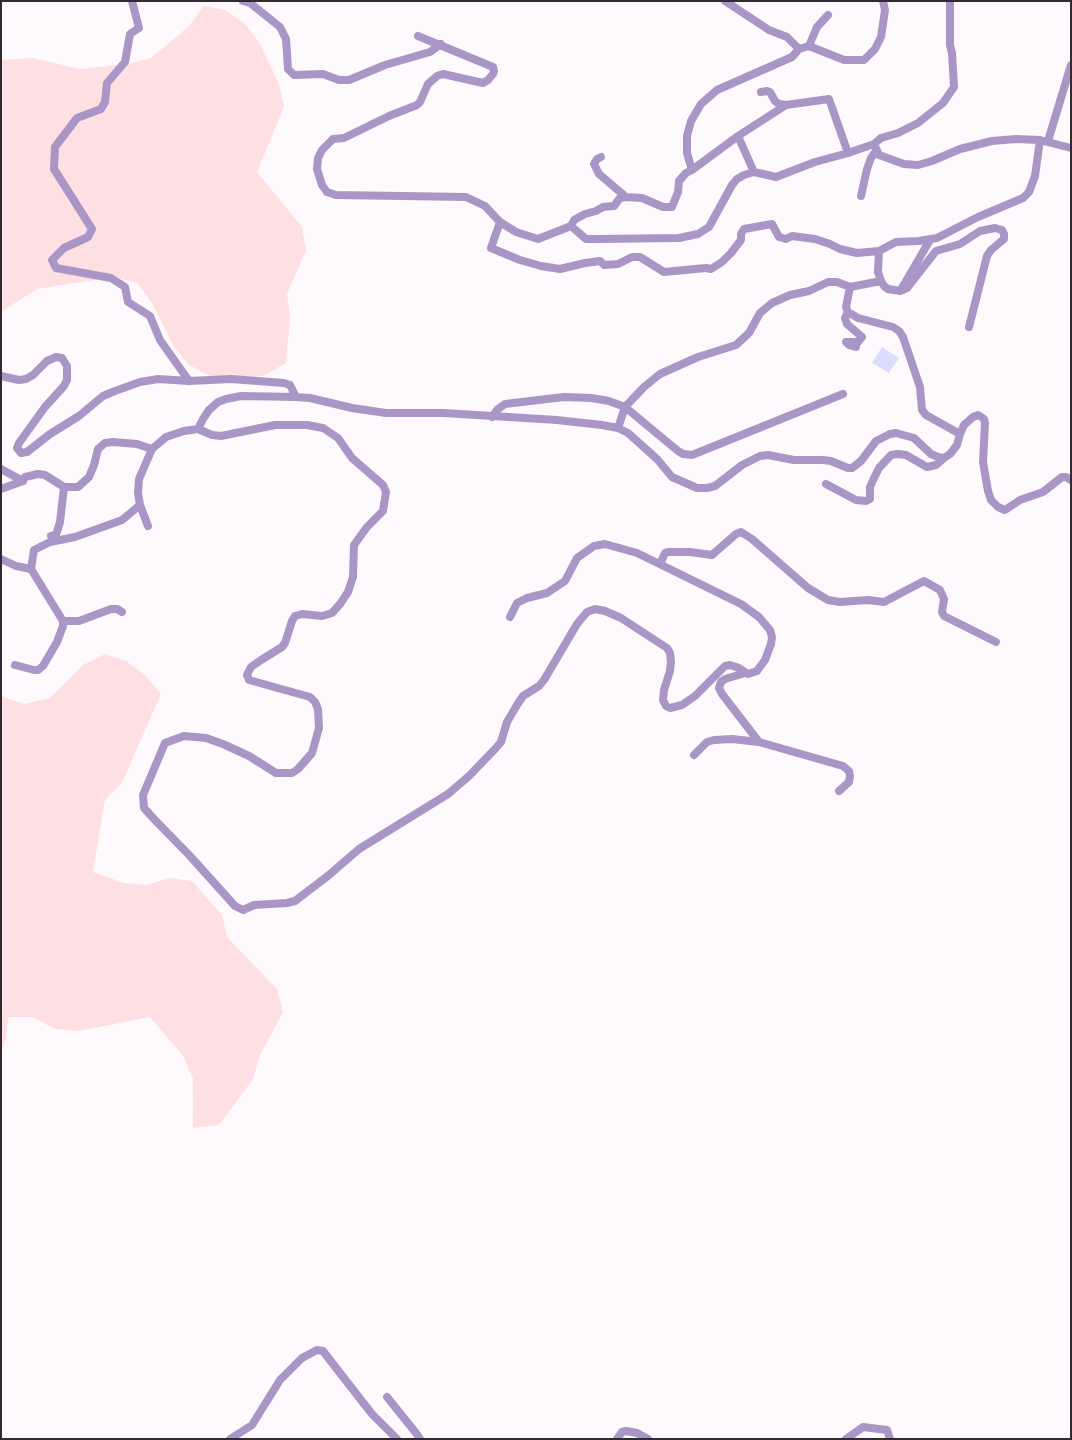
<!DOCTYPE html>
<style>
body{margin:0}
#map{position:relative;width:1072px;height:1440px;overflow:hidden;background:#fdf9fd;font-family:"IBM Plex Sans",sans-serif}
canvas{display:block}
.frame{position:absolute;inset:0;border:2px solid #322a32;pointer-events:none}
</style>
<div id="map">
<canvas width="1072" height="1440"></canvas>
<div class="frame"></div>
</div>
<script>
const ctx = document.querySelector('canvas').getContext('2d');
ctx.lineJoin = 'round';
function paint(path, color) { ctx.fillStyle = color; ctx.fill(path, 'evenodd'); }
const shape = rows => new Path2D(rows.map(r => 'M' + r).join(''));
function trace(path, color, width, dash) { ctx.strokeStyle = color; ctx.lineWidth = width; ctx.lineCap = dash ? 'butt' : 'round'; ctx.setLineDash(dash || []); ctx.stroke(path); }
paint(shape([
 [204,6,226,10,245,24,259,42,279,84,284,107,257,172,302,227,306,251,287,294,290,318,286,363,263,376,214,378,189,365,174,347,152,303,137,283,113,277,37,289,1,312,1,60,33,58,79,69,128,64,151,58,189,26],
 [105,654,126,661,146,676,161,694,122,783,105,800,93,872,124,883,147,885,169,878,192,881,222,915,227,937,277,989,283,1012,260,1055,253,1079,219,1125,193,1128,193,1079,183,1056,150,1017,79,1031,55,1029,32,1017,8,1017,6,1039,1,1051,1,696,24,704,50,698,83,665]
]), '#fee0e2');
paint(shape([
 [882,347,899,358,889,373,872,363]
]), '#dadefb');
trace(shape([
 [132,1,139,28,130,34,125,62,107,83,105,102,101,109,77,118,55,147,54,169,92,229,88,237,64,248,52,260,56,268,111,278,125,287,128,302,150,316,160,340,189,381],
 [243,1,250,3,280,27,286,39,288,69,294,75,323,74,339,80,349,80,385,65,430,52,441,44],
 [725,1,769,30,787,37,799,49],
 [950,1,950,45,952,53,954,87,943,103,918,123,898,133,881,138,874,144,879,155,904,164,918,165,932,161,960,149,992,141,1016,139,1040,140,1071,148],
 [418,36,493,67,494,71,493,74,488,80,483,83,443,74,437,76,428,84,420,102,417,105,389,116,344,138,333,139,322,150,318,158,317,169,322,185,327,192,336,195,466,197,485,206,500,222,516,232,538,239,571,226,574,220,585,214,596,211,603,207,614,206,620,198,626,197],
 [809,46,844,60,864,60,875,49,881,37,885,10,883,1],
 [761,92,767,91,770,92,775,101,779,104,786,105,829,99,848,153,874,144],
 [738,136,754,172],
 [1048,141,1071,65],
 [601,157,597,159,594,164,599,174,626,197,642,198,663,207,672,207,678,192,679,181,686,173,692,170,738,136,786,105],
 [692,170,687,153,687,136,691,121,701,104,717,90,792,57,799,49,809,46,817,27,828,15],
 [861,196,867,169,871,158,876,151],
 [500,222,491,248,520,260,541,266,560,269,585,263,600,261,604,265,618,264,632,257,640,257,664,272,706,268,711,269,722,262,731,253,741,240,741,234,744,229,772,224,779,237,786,239,792,236,815,239,830,244,840,249,857,253,879,251],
 [571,226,586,239,597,239,679,238,698,234,709,227,732,185,737,179,744,175,754,172,776,177,815,162,848,153],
 [881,281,850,287,846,307,848,312,858,318,893,327,899,331,903,337,920,387,922,410,926,415,960,434],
 [902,288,930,240],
 [848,312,845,318,847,324,862,337,858,342,846,342,849,345,856,347],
 [969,327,987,256,991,250,1004,239,1004,234,1002,230,995,228,980,231,960,244,936,251,907,288,900,291,888,289,884,286,881,281,878,272,879,251,896,242,919,241,937,238,978,217,1023,198,1029,192,1035,176,1040,140],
 [1,376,19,380,26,379,33,375,47,361,56,357,62,358,67,366,67,380,64,386,45,407,19,443,17,448,21,453,27,452,50,434,79,416,103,396,115,391,140,382,158,379,189,381,231,379,284,383,290,385,296,397,310,398,352,408,386,413,444,413,557,420,602,425,618,428,628,433,657,459,672,477,697,488,707,488,715,486,742,465,760,456,768,455,794,460,823,460,831,461,848,468,852,468,861,461,876,441,890,434,896,433,914,438,931,454,938,457,944,458,950,454,957,445,960,434,964,425,973,417,978,415,984,419,985,423,983,462,988,491,991,500,998,507,1005,510,1020,500,1043,492,1062,477,1066,477,1071,480],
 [296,397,241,396,226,399,218,402,209,410,203,419,198,429,212,435,221,436,275,425,307,425,323,428,338,438,352,458,383,485,386,492,383,511,367,527,354,545,353,577,348,592,340,604,332,613,322,616,302,614,295,616,292,621,285,643,282,647,261,660,251,667,247,675,249,680,310,697,315,702,318,709,319,728,312,753,298,769,292,773,276,773,249,756,223,744,206,738,184,736,165,743,143,795,144,808,154,819,190,856,235,906,243,910,254,905,287,903,295,901,329,875,359,849,448,794,469,776,495,749,501,742,507,722,517,705,523,696,539,686,544,680,577,624,587,612,595,609,605,611,621,618,667,648,670,653,671,662,670,671,664,690,663,700,666,706,670,708,682,705,695,696,725,666,730,665,739,668,748,674,757,671,765,660,771,644,772,637,770,630,759,617,741,604,637,553,605,544,594,546,577,558,565,581,547,593,527,598,517,603,510,617],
 [492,417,498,409,505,404,564,397,591,398,609,401,625,407,678,451,683,454,692,455,843,394],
 [618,428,625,407,644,387,660,374,698,357,736,345,749,333,760,313,772,303,790,295,809,291,828,282,837,282,850,287],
 [1,469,23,481,25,477,38,474,45,475,64,487,78,487,89,477,94,465,98,449,105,443,113,442,137,444,152,449,166,437,184,431,198,429],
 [826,484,856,500,866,501,870,499,870,487,874,478,879,468,891,455,898,454,906,455,927,467,936,465,944,458],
 [1,489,23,481],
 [148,526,140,505,138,493,139,479,152,449],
 [51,536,56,535,60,522,64,487],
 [1,559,16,566,31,569],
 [660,564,665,553,668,552,690,552,712,555,736,534,741,532,752,539,808,588,828,600,840,602,868,600,884,602,924,581,940,590,944,599,942,612,944,616,996,642],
 [63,621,79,621,111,609,117,609,122,612],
 [15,665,34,670,38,670,43,666,57,642,63,626,63,621,31,569,34,550,50,542,75,537,122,520,140,505],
 [759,742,843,766,849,771,850,776,849,782,839,791],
 [694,755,707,742,714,740,732,739,759,742,722,694,719,688,721,682,725,679,745,673],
 [387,1397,416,1433,420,1439],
 [230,1439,252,1425,280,1380,302,1358,317,1350,323,1351,326,1355,372,1414,397,1439],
 [617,1439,622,1432,626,1431,637,1433,648,1439],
 [846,1439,863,1427,887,1430,890,1439]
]), '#aa96c6', 8);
</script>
